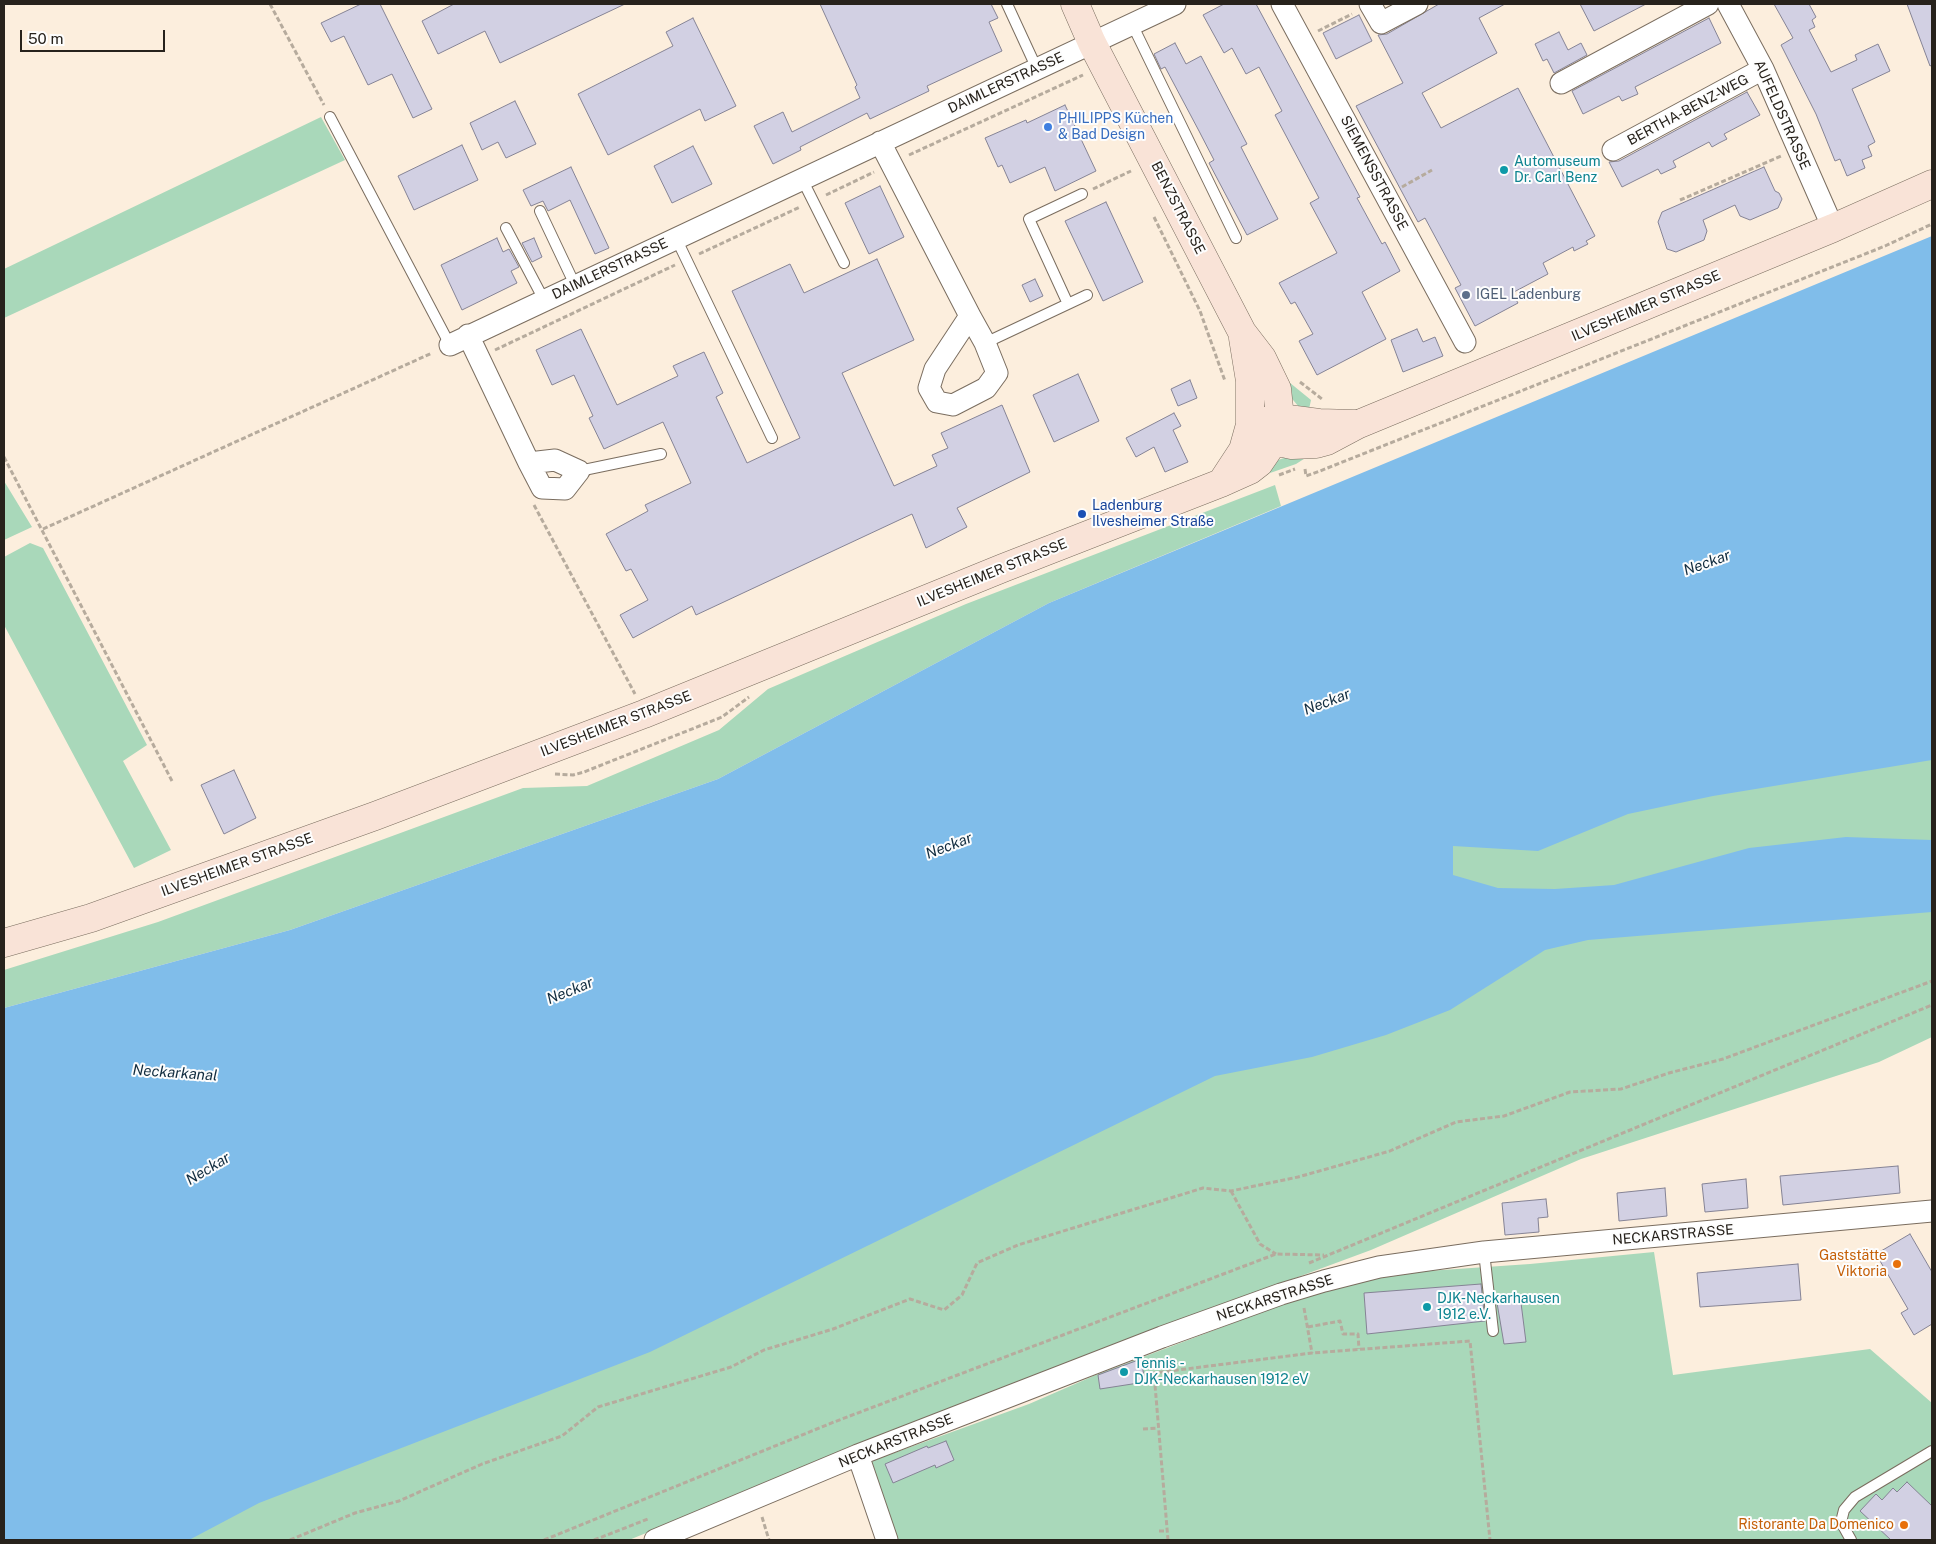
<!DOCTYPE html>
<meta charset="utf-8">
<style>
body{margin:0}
#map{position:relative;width:1936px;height:1544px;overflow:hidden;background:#fceedd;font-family:"Public Sans",sans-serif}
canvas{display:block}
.frame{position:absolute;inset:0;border:5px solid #27221c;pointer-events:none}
.scale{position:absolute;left:20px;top:30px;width:145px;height:22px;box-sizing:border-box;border:2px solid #27221c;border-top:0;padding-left:6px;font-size:15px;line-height:18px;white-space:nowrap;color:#27221c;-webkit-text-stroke:4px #fdfdfd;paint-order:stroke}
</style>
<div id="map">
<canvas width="1936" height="1544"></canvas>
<div class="frame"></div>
<div class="scale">50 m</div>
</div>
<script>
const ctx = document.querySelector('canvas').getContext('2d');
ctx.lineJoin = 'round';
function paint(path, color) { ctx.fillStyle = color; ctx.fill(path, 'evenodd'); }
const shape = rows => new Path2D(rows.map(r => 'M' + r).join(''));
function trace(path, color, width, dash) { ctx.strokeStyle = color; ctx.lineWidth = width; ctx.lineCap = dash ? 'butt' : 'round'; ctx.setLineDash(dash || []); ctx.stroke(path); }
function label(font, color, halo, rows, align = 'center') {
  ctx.font = font + ' "Public Sans",sans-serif'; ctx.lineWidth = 4; ctx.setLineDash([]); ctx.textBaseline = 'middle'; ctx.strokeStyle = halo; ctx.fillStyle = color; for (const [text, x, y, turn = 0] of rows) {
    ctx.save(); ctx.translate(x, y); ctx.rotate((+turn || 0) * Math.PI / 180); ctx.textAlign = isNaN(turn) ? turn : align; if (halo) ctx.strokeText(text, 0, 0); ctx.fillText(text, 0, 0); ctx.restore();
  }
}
paint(shape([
 [321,117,345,160,4,318,4,269],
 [1284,378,1311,400,1308,414,1299,407,1288,394],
 [1932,380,1932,1037,1879,1062,1581,1159,1371,1250,1171,1324,822,1461,629,1540,4,1540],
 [1290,456,1307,457,1296,464,1247,481,1263,465],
 [4,481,32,527,4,540],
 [1275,485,1281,506,1049,603,718,779,290,930,4,1008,4,970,158,922,523,788,587,786,719,730,768,689,966,604],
 [30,543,43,548,147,745,123,761,171,850,134,868,4,625,4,557],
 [1654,1252,1673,1375,1870,1349,1932,1403,1932,1540,889,1540,861,1465,1029,1404,1098,1374,1249,1317,1289,1296,1369,1275,1530,1264]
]), '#a9d8ba');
paint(shape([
 [1932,236,1932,760,1713,796,1628,814,1538,851,1453,846,1453,875,1498,888,1555,889,1614,885,1749,848,1846,837,1932,840,1932,912,1588,940,1545,950,1450,1010,1386,1035,1312,1057,1215,1076,650,1352,259,1503,189,1540,4,1540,4,1008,290,930,718,779,1049,603]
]), '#80bdea');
const building = shape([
 [361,4,380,4,432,109,413,118,392,74,368,85,344,36,331,42,321,23,361,4],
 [454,4,625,4,500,63,485,31,438,54,422,21,454,4],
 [820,4,991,4,998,18,989,22,1002,51,927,86,929,91,870,119,867,113,800,147,801,150,773,164,754,126,783,112,792,132,860,98,855,87,857,85,820,4],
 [1224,4,1256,4,1360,197,1357,198,1382,244,1385,242,1400,271,1362,292,1386,339,1317,375,1299,341,1313,334,1295,302,1291,304,1279,283,1337,253,1310,203,1319,198,1275,115,1282,111,1259,67,1246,74,1232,48,1224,53,1203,15,1224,4],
 [1439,4,1505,4,1479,18,1497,53,1422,93,1441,128,1518,88,1595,236,1586,241,1588,244,1574,251,1573,247,1543,263,1548,274,1512,293,1518,303,1475,326,1455,288,1461,285,1425,218,1418,222,1356,106,1403,83,1378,35,1387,34,1439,4],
 [1580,4,1646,4,1594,31,1580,4],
 [1774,4,1809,4,1816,17,1812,20,1815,27,1809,30,1831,72,1857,60,1855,55,1878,44,1890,71,1852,89,1875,142,1868,146,1872,156,1862,160,1865,168,1847,176,1840,159,1835,161,1816,114,1781,45,1793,38,1774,4],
 [1907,4,1932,4,1932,65,1930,66,1907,4],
 [1359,15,1372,41,1336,59,1323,33,1359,15],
 [693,18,736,106,705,121,700,109,608,155,578,94,673,46,666,32,693,18],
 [1709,18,1721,43,1635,87,1638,94,1622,101,1619,96,1583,114,1572,91,1709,18],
 [1559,32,1568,50,1581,43,1587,55,1554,73,1547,59,1543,61,1535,44,1559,32],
 [1175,43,1186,64,1201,56,1247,144,1241,147,1278,219,1247,235,1209,163,1214,160,1199,131,1165,67,1161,69,1154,54,1175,43],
 [1747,92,1760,115,1724,134,1727,139,1719,143,1712,147,1709,142,1673,161,1676,167,1661,174,1658,169,1622,187,1609,162,1619,161,1747,92],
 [515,101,536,144,506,158,498,142,482,150,470,123,515,101],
 [1065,105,1096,171,1055,191,1045,167,1010,183,1002,165,998,167,985,138,1026,120,1027,123,1065,105],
 [462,145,478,180,414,210,398,176,462,145],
 [693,146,712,184,672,203,654,166,693,146],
 [571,167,609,248,595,254,570,200,548,211,543,201,531,206,523,190,571,167],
 [1764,167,1775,191,1779,193,1782,199,1778,208,1750,220,1740,216,1735,205,1703,220,1707,231,1704,240,1676,252,1667,249,1658,222,1662,212,1764,167],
 [880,186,904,237,869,254,845,203,880,186],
 [1106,202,1143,282,1103,301,1065,221,1106,202],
 [497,238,503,252,509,249,519,267,511,271,517,283,462,310,441,265,497,238],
 [534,238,542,257,532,262,522,243,534,238],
 [877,259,914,340,842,373,894,486,937,466,932,455,948,448,941,433,1002,405,1030,472,957,508,967,527,926,548,912,514,696,615,692,606,633,638,620,615,648,600,631,569,626,571,606,534,648,511,645,505,691,483,663,422,604,449,589,418,593,416,574,375,552,385,536,350,581,329,617,405,678,376,673,366,704,352,723,393,716,397,747,463,800,438,732,291,790,264,804,293,877,259],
 [1035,279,1043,296,1030,302,1022,285,1035,279],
 [1417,329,1423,342,1435,337,1443,356,1403,372,1391,340,1417,329],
 [1078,374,1099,421,1054,442,1033,395,1078,374],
 [1190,380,1197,398,1178,406,1171,389,1190,380],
 [1174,413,1181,426,1173,430,1188,462,1165,472,1154,447,1136,457,1126,438,1174,413],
 [234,770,256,818,224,834,201,785,234,770],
 [1898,1166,1900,1193,1783,1205,1780,1176,1898,1166],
 [1746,1179,1748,1208,1705,1212,1702,1184,1746,1179],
 [1665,1188,1667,1216,1619,1221,1617,1193,1665,1188],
 [1546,1199,1548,1217,1538,1218,1539,1232,1505,1235,1502,1203,1546,1199],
 [1910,1234,1932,1272,1932,1324,1914,1335,1901,1313,1908,1309,1876,1254,1910,1234],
 [1798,1264,1801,1300,1700,1307,1697,1273,1798,1264],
 [1481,1284,1485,1321,1367,1334,1364,1293,1481,1284],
 [1520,1295,1526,1342,1504,1344,1496,1297,1520,1295],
 [1141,1359,1145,1382,1100,1389,1098,1375,1141,1359],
 [946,1441,954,1460,936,1468,935,1465,893,1483,885,1464,927,1446,928,1448,946,1441],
 [1907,1482,1932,1506,1932,1540,1891,1540,1860,1511,1876,1494,1882,1500,1893,1488,1897,1492,1907,1482]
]);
paint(building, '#d2d0e3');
trace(building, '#858395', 1);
const lane = shape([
 [1007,4,1037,69],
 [1132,24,1236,238],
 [330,117,450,345],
 [802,179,844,263],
 [540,211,575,285],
 [506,228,544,300],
 [676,238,772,438],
 [1068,304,1029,219,1082,194],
 [985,343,1087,295],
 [579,471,661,454],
 [1484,1252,1493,1331],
 [1851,1540,1841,1522,1844,1510,1855,1497,1932,1451]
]);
const street = shape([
 [1282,4,1465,342],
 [1370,4,1381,23,1417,4],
 [1728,4,1763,69,1833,228],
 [1561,83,1708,4],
 [880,142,970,316,935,369,929,388,937,402,953,405,986,388,997,373,985,343,970,316],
 [1613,150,1763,69],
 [468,335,529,463,542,488,565,489,579,471,555,460,529,463],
 [450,345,1175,4],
 [858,1455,887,1540],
 [655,1540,858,1455,1162,1337,1281,1294,1324,1281,1379,1267,1484,1252,1932,1211]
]);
const secondary = shape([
 [1261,422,1280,418,1319,423,1355,424],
 [1250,425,1274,441,1292,445,1316,444,1327,441,1359,424,1833,228,1932,184],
 [1222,482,1243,450,1250,425,1250,381,1243,338],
 [4,943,91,918,375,816,644,714,1003,568,1221,483,1250,470,1259,463,1274,441,1280,418,1277,389,1262,358,1242,332,1092,43,1075,4]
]);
trace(lane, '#7a6d5f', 12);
trace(street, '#7a6d5f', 23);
trace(secondary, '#7a6d5f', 29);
trace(shape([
 [270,4,324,105],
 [1318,31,1352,14],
 [909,155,1083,75],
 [1402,187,1432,170],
 [1093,189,1131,171],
 [826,195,874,172],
 [1680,200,1781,156],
 [1154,217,1200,311,1225,381],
 [699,254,800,207],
 [495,350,675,265],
 [1300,382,1322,399],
 [4,457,172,781],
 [1305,469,1306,476,1320,471,1885,246,1932,224],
 [1279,475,1295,469],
 [534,505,635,694],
 [43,529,432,353],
 [555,774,573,775,584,772,722,717,749,697],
 [1231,1191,1260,1244,1276,1254],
 [1309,1263,1932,1005],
 [1304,1308,1312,1353],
 [1308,1327,1340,1321,1343,1334,1358,1334,1359,1349],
 [1143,1429,1158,1428],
 [762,1517,769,1540],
 [1159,1531,1167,1531],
 [290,1540,355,1513,399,1501,482,1464,562,1436,598,1407,731,1367,764,1350,833,1329,910,1299,944,1310,962,1295,977,1263,1018,1245,1203,1188,1231,1191,1298,1177,1390,1151,1456,1122,1504,1116,1570,1092,1621,1089,1669,1073,1723,1059,1932,981],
 [544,1540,834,1422,1276,1254,1324,1255],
 [594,1540,648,1519],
 [1168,1540,1154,1373,1312,1353,1470,1341,1490,1540]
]), '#b6ab9d', 3, [5, 2.5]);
trace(lane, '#fff', 10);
trace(street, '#fff', 21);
trace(secondary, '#f9e3d7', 28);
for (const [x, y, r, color] of [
 [1048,127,5,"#3f7fe0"],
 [1504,170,5,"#0f9aa8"],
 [1466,295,5,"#5c6f8a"],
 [1082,514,5,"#1a4fb4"],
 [1897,1264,5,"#e8710a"],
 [1427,1307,5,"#0f9aa8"],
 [1124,1372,5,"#0f9aa8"],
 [1904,1525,5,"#e8710a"]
]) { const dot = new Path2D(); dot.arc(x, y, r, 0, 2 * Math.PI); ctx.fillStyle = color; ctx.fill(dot); trace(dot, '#fdfdfd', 2); }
label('14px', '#27221c', '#fdfdfd', [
 ["DAIMLERSTRASSE",1006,83,-25],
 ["BERTHA-BENZ-WEG",1688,110,-28],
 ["AUFELDSTRASSE",1782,115,66],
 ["SIEMENSSTRASSE",1374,173,62],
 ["BENZSTRASSE",1178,208,63],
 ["DAIMLERSTRASSE",610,269,-25],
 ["ILVESHEIMER STRASSE",1646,306,-23],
 ["ILVESHEIMER STRASSE",992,573,-22],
 ["ILVESHEIMER STRASSE",616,724,-21],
 ["ILVESHEIMER STRASSE",237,865,-20],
 ["NECKARSTRASSE",1673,1235,-5],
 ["NECKARSTRASSE",1275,1298,-18],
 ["NECKARSTRASSE",896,1441,-22]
]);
label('14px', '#366cbe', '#fdfdfd', [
 ["PHILIPPS Küchen",1058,119],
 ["& Bad Design",1058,135]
], 'left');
label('14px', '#0d838f', '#fdfdfd', [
 ["Automuseum",1514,162],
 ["Dr. Carl Benz",1514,178],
 ["DJK-Neckarhausen",1437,1299],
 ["1912 e.V.",1437,1315],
 ["Tennis -",1134,1364],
 ["DJK-Neckarhausen 1912 eV",1134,1380]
], 'left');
label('14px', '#4e5e75', '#fdfdfd', [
 ["IGEL Ladenburg",1476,295]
], 'left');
label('14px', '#164399', '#fdfdfd', [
 ["Ladenburg",1092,506],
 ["Ilvesheimer Straße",1092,522]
], 'left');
label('14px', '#c56008', '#fdfdfd', [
 ["Gaststätte",1887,1256],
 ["Viktoria",1887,1272],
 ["Ristorante Da Domenico",1894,1525]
], 'right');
label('italic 15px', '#112c3f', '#fdfdfd', [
 ["Neckar",1707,563,-20],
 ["Neckar",1327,702,-21],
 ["Neckar",949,846,-21],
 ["Neckar",570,991,-22],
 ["Neckarkanal",175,1073,4],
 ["Neckar",208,1169,-31]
]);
</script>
